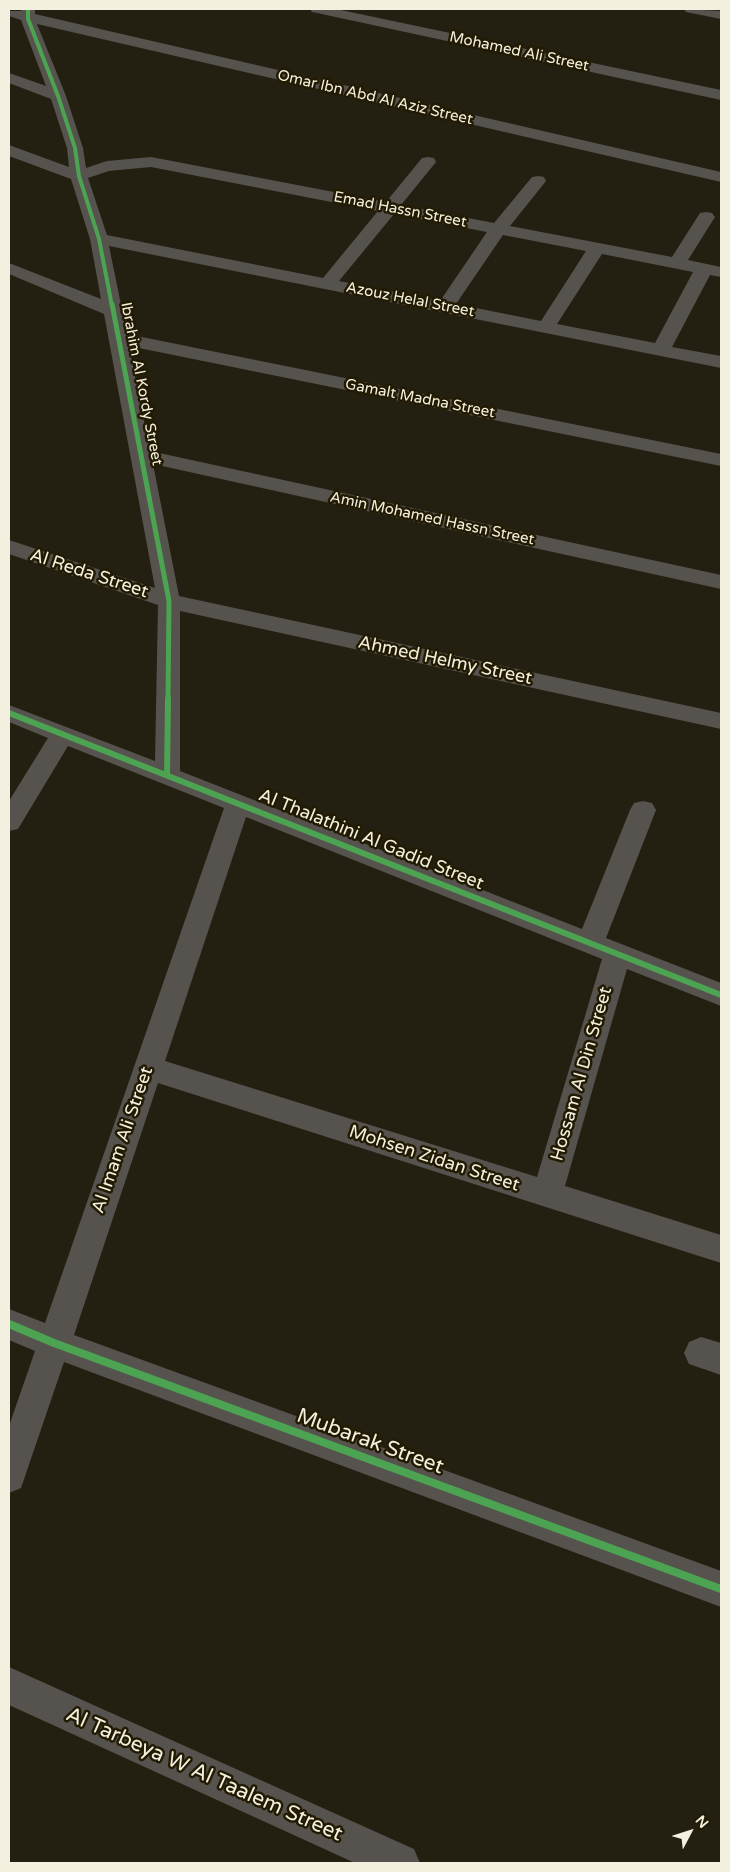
<!DOCTYPE html>
<style>
body{margin:0}
#map{position:relative;width:730px;height:1872px;overflow:hidden;background:#232012;font-family:"Varela Round",sans-serif}
canvas{display:block}
.frame{position:absolute;inset:0;border:10px solid #f4f0e0;pointer-events:none}
.north{position:absolute;left:665px;top:1807px;width:50px;height:50px;-webkit-text-stroke:4px #221b02;paint-order:stroke;rotate:50deg;font-size:14px;font-weight:700;line-height:20px;text-align:center;color:#f4f0e0}
.north::after{content:'';display:block;margin:auto;width:18px;height:22px;background:#f4f0e0;clip-path:polygon(50% 0,100% 100%,50% 72%,0 100%)}
</style>
<div id="map">
<canvas width="730" height="1872"></canvas>
<div class="frame"></div>
<div class="north">N</div>
</div>
<script>
const ctx = document.querySelector('canvas').getContext('2d');
ctx.lineJoin = 'round';
const shape = rows => new Path2D(rows.map(r => 'M' + r).join(''));
function paint(path, color) { ctx.fillStyle = color; ctx.fill(path, 'evenodd'); }
function trace(path, color, width, dash) { ctx.strokeStyle = color; ctx.lineWidth = width; ctx.lineCap = dash ? 'butt' : 'round'; ctx.setLineDash(dash || []); ctx.stroke(path); }
function label(font, color, halo, rows, align = 'center') {
  ctx.font = font + ' "Varela Round",sans-serif'; ctx.lineWidth = 5; ctx.setLineDash([]); ctx.textBaseline = 'middle'; ctx.strokeStyle = halo; ctx.fillStyle = color; for (const [text, x, y, turn = 0] of rows) {
    ctx.save(); ctx.translate(x, y); ctx.rotate((+turn || 0) * Math.PI / 180); ctx.textAlign = isNaN(turn) ? turn : align; if (halo) ctx.strokeText(text, 0, 0); ctx.fillText(text, 0, 0); ctx.restore();
  }
}
paint(shape([
 [21,9,35,9,35,14,721,172,721,182,37,24,66,96,83,148,86,168,107,161,151,157,386,202,422,158,428,157,434,158,436,162,401,205,494,223,532,177,538,176,544,177,546,181,510,226,672,257,700,213,706,212,712,213,715,217,688,260,721,267,721,277,710,275,672,347,721,356,721,368,109,246,127,334,721,454,721,466,129,346,150,451,721,575,721,589,153,464,179,596,721,713,721,729,180,611,180,771,582,929,630,810,634,803,643,801,652,803,656,810,606,938,721,983,721,1006,627,969,565,1186,721,1235,721,1263,158,1083,74,1335,721,1571,721,1607,64,1362,21,1488,9,1493,9,1426,35,1351,9,1340,9,1309,45,1323,224,808,68,746,18,829,9,831,9,801,48,738,9,722,9,705,155,761,158,605,9,554,9,540,155,588,104,314,9,274,9,263,101,299,90,239,71,179,9,156,9,145,69,167,67,148,51,99,9,83,9,73,46,86,21,20,9,16,10,11,21,11,21,9],
 [151,167,378,211,323,278,107,235,88,178,109,171,151,167],
 [394,214,487,232,440,301,339,281,394,214],
 [503,235,586,251,541,321,456,304,503,235],
 [602,254,693,272,655,343,557,324,602,254],
 [246,817,602,959,537,1177,165,1061,246,817],
 [310,9,336,9,721,90,721,100,317,13,312,12,310,9],
 [684,9,721,11,721,19,686,12,684,9],
 [701,1337,721,1343,721,1375,689,1364,684,1353,689,1342,701,1337],
 [9,1667,414,1849,420,1863,355,1863,9,1705,9,1667]
]), '#56524e');
trace(shape([
 [28,9,28,19,58,96,75,148,79,176,99,239,112,306]
]), '#4ca352', 4);
trace(shape([
 [112,304,169,601,168,700]
]), '#4ca352', 5);
trace(shape([
 [9,713,721,995],
 [167,775,168,699]
]), '#4ca352', 6);
trace(shape([
 [9,1324,54,1343,721,1589]
]), '#4ca352', 8);
label('15px', '#f4f0e0', '#221b02', [
 ["Mohamed Ali Street",519,52,12],
 ["Omar Ibn Abd Al Aziz Street",375,98,13],
 ["Emad Hassn Street",400,210,11],
 ["Azouz Helal Street",410,300,11],
 ["Ibrahim Al Kordy Street",141,384,79],
 ["Gamalt Madna Street",420,399,11],
 ["Amin Mohamed Hassn Street",432,519,12]
]);
label('18px', '#f4f0e0', '#221b02', [
 ["Al Reda Street",89,574,18],
 ["Ahmed Helmy Street",445,661,12],
 ["Al Thalathini Al Gadid Street",371,840,22],
 ["Hossam Al Din Street",582,1074,-74],
 ["Al Imam Ali Street",123,1140,-71],
 ["Mohsen Zidan Street",434,1159,18]
]);
label('21px', '#f4f0e0', '#221b02', [
 ["Mubarak Street",370,1442,20],
 ["Al Tarbeya W Al Taalem Street",204,1775,24]
]);
</script>
